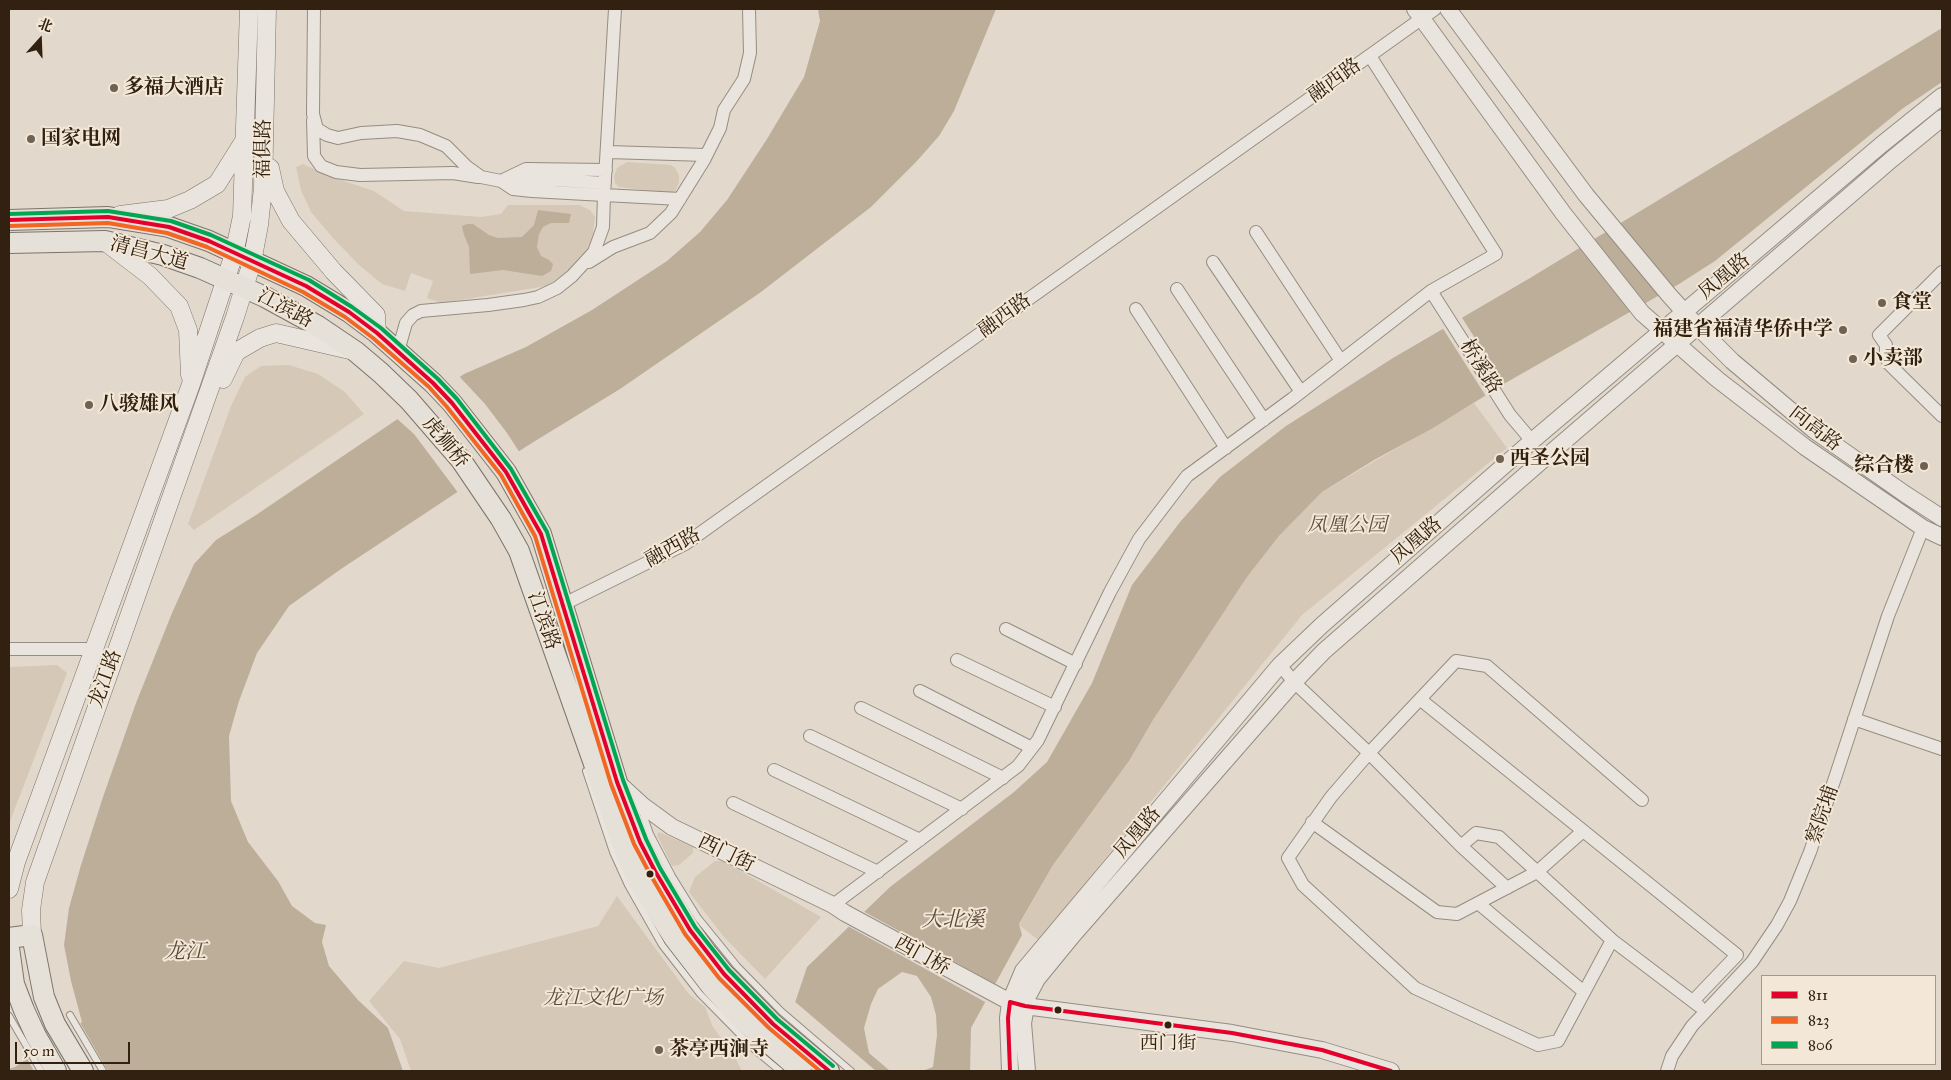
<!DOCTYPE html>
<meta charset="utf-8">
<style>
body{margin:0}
#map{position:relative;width:1951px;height:1080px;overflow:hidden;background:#e2d9cc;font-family:"IM FELL Great Primer","Noto Serif SC",serif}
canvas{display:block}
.frame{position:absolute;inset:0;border:10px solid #322010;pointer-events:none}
.legend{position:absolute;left:1761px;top:975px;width:175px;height:90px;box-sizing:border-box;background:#f3e8d7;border:1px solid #a69887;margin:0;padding:6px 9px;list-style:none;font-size:15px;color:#322010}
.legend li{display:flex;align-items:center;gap:10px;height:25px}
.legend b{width:25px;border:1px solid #a69887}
.north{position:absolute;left:15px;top:15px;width:50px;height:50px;-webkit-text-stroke:4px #f3e8d7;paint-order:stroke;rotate:20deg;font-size:14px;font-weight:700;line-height:20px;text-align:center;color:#322010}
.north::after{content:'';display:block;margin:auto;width:18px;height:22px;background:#322010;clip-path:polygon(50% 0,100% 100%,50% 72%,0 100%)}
.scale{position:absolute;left:15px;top:1042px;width:115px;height:22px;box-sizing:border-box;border:2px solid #322010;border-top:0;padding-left:6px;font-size:15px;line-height:18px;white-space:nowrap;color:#322010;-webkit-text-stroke:4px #f3e8d7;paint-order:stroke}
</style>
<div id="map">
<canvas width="1951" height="1080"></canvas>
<div class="frame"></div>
<ul class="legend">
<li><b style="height:6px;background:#e4002b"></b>811</li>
<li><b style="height:6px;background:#f26522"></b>823</li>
<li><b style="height:6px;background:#00a651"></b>806</li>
</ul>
<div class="north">北</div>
<div class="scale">50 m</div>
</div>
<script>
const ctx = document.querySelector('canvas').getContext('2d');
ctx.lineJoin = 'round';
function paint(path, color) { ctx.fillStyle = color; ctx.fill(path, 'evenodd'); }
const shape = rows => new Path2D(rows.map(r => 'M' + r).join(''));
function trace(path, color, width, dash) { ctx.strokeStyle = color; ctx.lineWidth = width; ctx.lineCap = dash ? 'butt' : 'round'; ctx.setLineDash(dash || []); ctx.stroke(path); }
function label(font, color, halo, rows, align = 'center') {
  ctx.font = font + ' "IM FELL Great Primer","Noto Serif SC",serif'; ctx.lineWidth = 4; ctx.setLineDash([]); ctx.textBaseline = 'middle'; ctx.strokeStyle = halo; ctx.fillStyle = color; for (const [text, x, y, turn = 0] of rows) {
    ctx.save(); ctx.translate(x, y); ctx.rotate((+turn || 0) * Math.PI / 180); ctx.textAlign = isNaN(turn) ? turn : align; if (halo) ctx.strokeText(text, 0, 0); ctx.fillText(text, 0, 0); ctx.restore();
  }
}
paint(shape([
 [627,162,671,165,676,169,679,175,679,182,675,192,666,193,619,187,615,183,614,176,617,168],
 [303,164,332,177,374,191,404,211,481,217,501,214,508,205,579,205,590,210,595,217,592,241,582,257,570,269,547,286,441,303,427,298,433,281,411,273,405,291,382,284,358,264,333,238,311,212,301,190,296,167],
 [289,365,318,374,345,392,364,414,194,530,188,524,231,406,245,377,261,366],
 [1474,403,1507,448,1302,615,1078,892,1041,942,1019,925,1053,865,1129,761,1153,720,1247,577,1279,536,1322,492],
 [57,665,67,673,9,824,9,667],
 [659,832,693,847,693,853,679,865,672,866,657,835],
 [715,861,722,861,737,869,821,917,765,979,724,937,689,892,695,877],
 [617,896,688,993,705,1007,713,1027,735,1057,742,1071,411,1071,400,1039,369,1001,404,961,439,968,598,926]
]), '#d6c8b6');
paint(shape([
 [818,9,996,9,954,111,939,136,916,162,871,207,761,292,620,389,527,446,341,569,289,606,257,653,239,701,229,736,231,801,248,842,278,881,292,906,315,923,326,925,322,942,329,966,358,1000,388,1028,403,1071,9,1071,9,1069,15,1067,82,1022,71,981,64,945,69,908,81,865,103,797,136,703,172,613,194,564,216,540,256,515,464,374,526,347,592,310,667,261,700,232,727,200,767,139,804,77,820,21],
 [1942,28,1942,82,1902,109,1715,261,1679,284,1509,381,1433,428,1374,460,1322,492,1279,536,1247,577,1153,720,1129,761,1053,865,1019,924,1022,935,971,1028,970,1071,922,1071,933,1067,937,1035,936,1015,931,997,917,976,902,972,878,989,871,1004,864,1028,869,1053,889,1070,896,1071,772,1071,807,967,890,887,1014,792,1047,762,1092,683,1132,585,1180,522,1220,477,1286,426,1393,358,1530,278],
 [538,210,571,214,569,223,551,223,543,227,539,234,537,247,541,256,549,260,553,264,551,271,542,276,503,270,470,274,469,247,464,235,462,226,467,224,473,224,489,235,498,238,522,237,534,225]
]), '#bdae9a');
paint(shape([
 [1461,316,1505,386,1487,398,1442,327],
 [458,375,485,404,507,433,520,453,459,494,414,434,395,417],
 [861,910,997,985,987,1003,846,925],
 [793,1000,876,1071,769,1071],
 [79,1021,108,1071,34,1071,26,1057]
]), '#e2d9cc');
const service = shape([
 [586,771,613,852,628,885,662,945,700,994,756,1051,780,1071],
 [641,808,650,834,672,876,698,918,737,966,781,1011,851,1071],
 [70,1015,103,1071],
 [9,1016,41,1071]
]);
const minor = shape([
 [314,9,313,114,317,129,327,135,338,138,361,133,397,131,420,135,446,146,467,167,481,177,501,181,526,169,606,170],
 [313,120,314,156,321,166,336,172,360,175,453,173,478,177],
 [608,152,706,155],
 [501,181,513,189,532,191,604,195,615,9],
 [504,181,554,180,605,183],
 [1256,232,1341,361],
 [589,262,613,247,650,233,671,213,704,160,720,128,724,110,744,79,750,53,749,9],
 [1213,262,1301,392],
 [1942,272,1879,335,1886,345,1886,357,1889,364,1942,416],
 [1177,289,1264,420],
 [1431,291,1510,415,1532,441],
 [1136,309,1226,448],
 [398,351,406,323,413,315,421,311,488,305,524,300,538,297,557,288,572,276,594,252,603,227,604,195,680,199],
 [564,604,685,544,1435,9],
 [1006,629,1076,664],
 [9,649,93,649],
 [957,660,1055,707],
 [1280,665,1294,682,1369,753,1461,846,1507,888],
 [920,691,1032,748],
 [1421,700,1737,955,1693,1001],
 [861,708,1003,778],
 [1854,719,1942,749],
 [810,736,962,809],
 [774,770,920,840],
 [733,803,878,872],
 [1312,822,1437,912,1457,914,1537,872,1583,831],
 [1461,846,1476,833,1499,837,1612,940,1699,1006],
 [1478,903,1584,992],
 [833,905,1018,766,1038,740,1110,592,1139,539,1187,476,1292,399,1431,291,1496,254,1370,56],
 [1612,940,1558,1041,1538,1045,1415,988,1303,885,1288,858,1331,797,1369,753,1456,661,1487,666,1642,800],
 [1667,1071,1672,1056,1692,1026,1752,962,1777,925,1790,901,1810,852,1836,775,1888,616,1923,528]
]);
const tertiary = shape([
 [1415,9,1563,213,1642,313,1717,379,1805,447,1923,528,1942,537],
 [1448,9,1586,195,1669,295,1698,327,1732,361,1815,431,1905,494,1942,518],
 [618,783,642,805,672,827,833,905,845,913,1010,1002,1025,1006,1232,1033,1322,1050,1391,1071],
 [1010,1071,1008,1018,1010,1002,1023,971,1280,665,1322,625,1532,441,1881,145,1942,96],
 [1027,1071,1023,1023,1028,996,1037,979,1073,935,1294,682,1324,651,1546,457,1892,159,1942,118]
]);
const secondary = shape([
 [270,168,275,191,291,221,334,272,376,315,377,333],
 [120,215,168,209,190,200,217,184,244,141],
 [107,243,150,276,179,306,188,330,190,375],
 [223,379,236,352,260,338,276,333,354,351],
 [9,889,16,862,190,387,234,254,242,216,249,9],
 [32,935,31,910,35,882,235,317,252,262,259,225,263,188,267,9]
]);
const primary = shape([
 [9,220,108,217,169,227,209,241,306,286,349,312,377,333,433,383,452,403,506,472,541,534,617,782,640,842,655,871,690,930,706,952,724,974,773,1024,829,1071],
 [9,243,105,241,163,255,200,268,265,297,318,326,355,351,381,373,409,400,461,460,501,519,519,551,624,849,638,881,674,938,711,986,741,1019,801,1071],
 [9,938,32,935,44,997,55,1024,83,1071],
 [9,948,14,984,24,1010,36,1036,56,1071]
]);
trace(service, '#948d83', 8);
trace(minor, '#948d83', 14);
trace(tertiary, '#948d83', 18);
trace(secondary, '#7b746b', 19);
trace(primary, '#7b746b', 22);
trace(service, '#e9e4dd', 6);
trace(minor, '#e9e4dd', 12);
trace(tertiary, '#e9e4dd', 16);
trace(secondary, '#e9e4dd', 18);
trace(primary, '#e5e0d8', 20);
trace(shape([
 [9,220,108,217,169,227,209,241,306,286,349,312,377,333,433,383,452,403,506,472,541,534,617,782,640,842,655,871,690,930,724,974,773,1024,829,1071],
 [1010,1071,1008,1018,1010,1002,1025,1006,1232,1033,1322,1050,1391,1071]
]), '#e4002b', 4);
trace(shape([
 [9,226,108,223,167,233,207,247,303,292,345,317,373,338,429,387,447,407,501,475,535,536,611,784,634,844,650,874,685,934,719,978,769,1028,820,1071]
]), '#f26522', 4);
trace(shape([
 [9,214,108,211,171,221,211,235,309,280,352,307,381,328,438,379,457,399,511,469,547,532,623,780,646,839,660,868,695,927,729,970,777,1019,833,1066]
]), '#00a651', 4);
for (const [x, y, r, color] of [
 [114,88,5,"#706152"],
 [31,139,5,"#706152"],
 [1882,303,5,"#706152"],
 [1843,330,5,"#706152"],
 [1853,359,5,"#706152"],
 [89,405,5,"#706152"],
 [1500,459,5,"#706152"],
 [1924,466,5,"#706152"],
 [650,874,4.5,"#322010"],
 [1058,1010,4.5,"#322010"],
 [1168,1025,4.5,"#322010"],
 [659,1050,5,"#706152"]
]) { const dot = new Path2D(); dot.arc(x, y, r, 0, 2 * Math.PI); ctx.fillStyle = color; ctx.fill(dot); trace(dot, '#f3e8d7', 2); }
label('19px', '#322010', '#f3e8d7', [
 ["西门街",1168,1044]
]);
label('20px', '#322010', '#f3e8d7', [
 ["融西路",1335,81,-36],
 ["福俱路",264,149,-89],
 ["清昌大道",149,254,15],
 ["凤凰路",1725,277,-40],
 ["江滨路",285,309,28],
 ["融西路",1005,316,-36],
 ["桥溪路",1480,367,58],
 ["向高路",1815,429,38],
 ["虎狮桥",445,443,50],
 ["凤凰路",1417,541,-41],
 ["融西路",673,548,-29],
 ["江滨路",543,621,71],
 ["龙江路",106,679,-70],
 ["察院埔",1823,815,-71],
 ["凤凰路",1138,833,-50],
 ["西门街",726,854,26],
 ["西门桥",922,956,29]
]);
label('bold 20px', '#322010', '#f3e8d7', [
 ["多福大酒店",124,88],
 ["国家电网",41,139],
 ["食堂",1892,303],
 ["福建省福清华侨中学",1833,330,"right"],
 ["小卖部",1863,359],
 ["八骏雄风",99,405],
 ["西圣公园",1510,459],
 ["综合楼",1914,466,"right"],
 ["茶亭西涧寺",669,1050]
], 'left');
label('italic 20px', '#604e3c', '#f3e8d7', [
 ["凤凰公园",1347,526],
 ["龙江文化广场",603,999]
]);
label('italic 21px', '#5d4b39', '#f3e8d7', [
 ["大北溪",953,921],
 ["龙江",185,953]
]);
</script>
